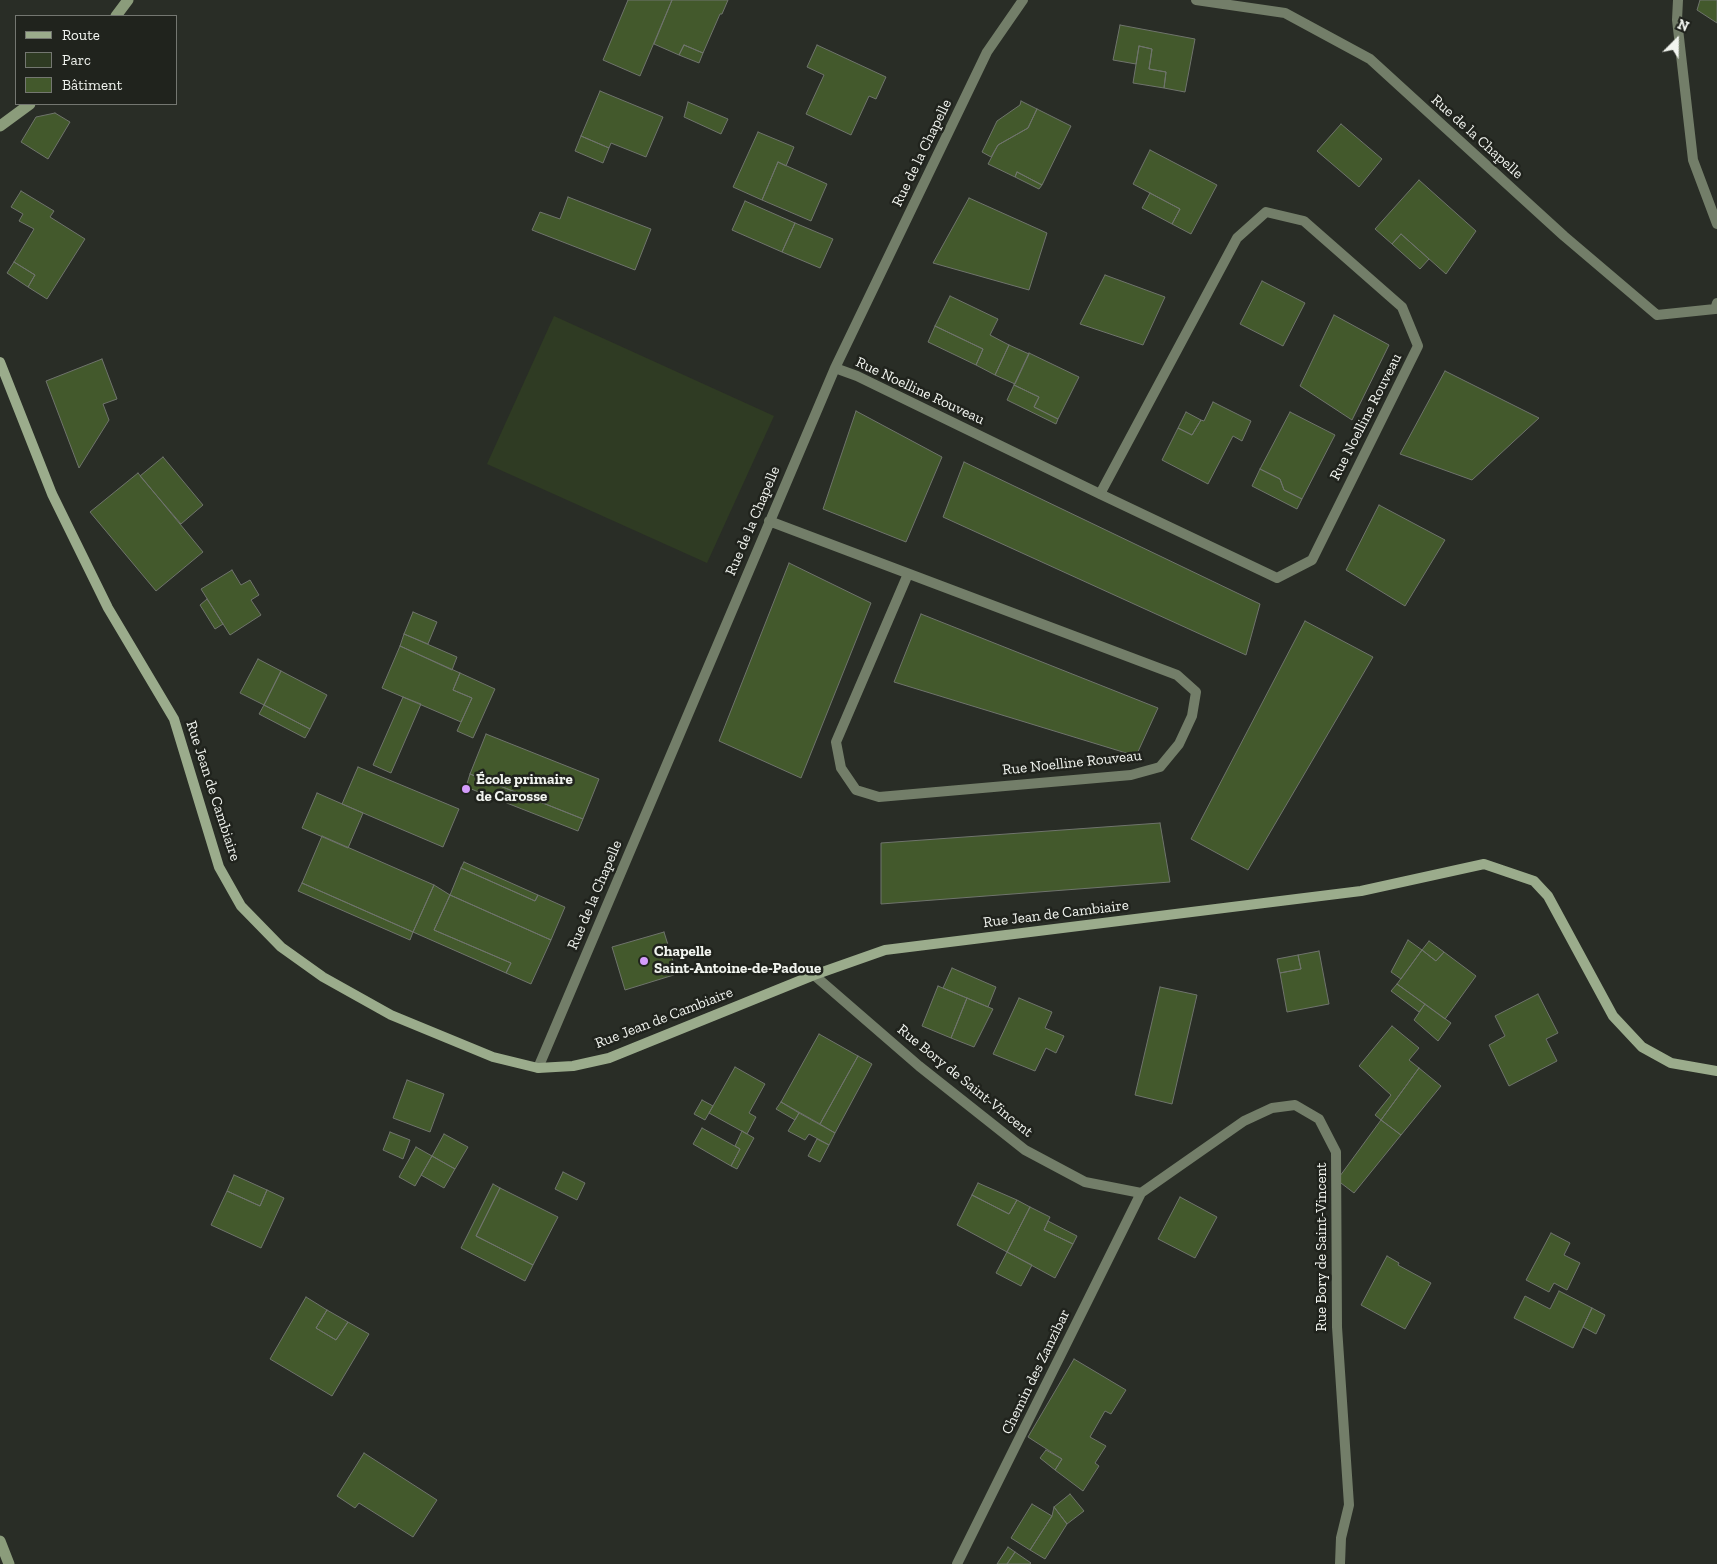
<!DOCTYPE html>
<meta charset="utf-8">
<style>
body{margin:0}
#map{position:relative;width:1717px;height:1564px;overflow:hidden;background:#292d26;font-family:"Zilla Slab",serif}
canvas{display:block}
.legend{position:absolute;left:15px;top:15px;width:162px;height:90px;box-sizing:border-box;background:#20231d;border:1px solid #747771;margin:0;padding:6px 9px;list-style:none;font-size:15px;color:#f1f4ef}
.legend li{display:flex;align-items:center;gap:10px;height:25px}
.legend b{width:25px;border:1px solid #747771}
.north{position:absolute;left:1652px;top:15px;width:50px;height:50px;-webkit-text-stroke:4px #20231d;paint-order:stroke;rotate:23deg;font-size:14px;font-weight:700;line-height:20px;text-align:center;color:#f1f4ef}
.north::after{content:'';display:block;margin:auto;width:18px;height:22px;background:#f1f4ef;clip-path:polygon(50% 0,100% 100%,50% 72%,0 100%)}
</style>
<div id="map">
<canvas width="1717" height="1564"></canvas>
<ul class="legend">
<li><b style="height:6px;background:#9bac8c"></b>Route</li>
<li><b style="height:14px;background:#2f3b23"></b>Parc</li>
<li><b style="height:14px;background:#43592c"></b>Bâtiment</li>
</ul>
<div class="north">N</div>
</div>
<script>
const ctx = document.querySelector('canvas').getContext('2d');
ctx.lineJoin = 'round';
function paint(path, color) { ctx.fillStyle = color; ctx.fill(path, 'evenodd'); }
const shape = rows => new Path2D(rows.map(r => 'M' + r).join(''));
function trace(path, color, width, dash) { ctx.strokeStyle = color; ctx.lineWidth = width; ctx.lineCap = dash ? 'butt' : 'round'; ctx.setLineDash(dash || []); ctx.stroke(path); }
function label(font, color, halo, rows, align = 'center') {
  ctx.font = font + ' "Zilla Slab",serif'; ctx.lineWidth = 5; ctx.setLineDash([]); ctx.textBaseline = 'middle'; ctx.strokeStyle = halo; ctx.fillStyle = color; for (const [text, x, y, turn = 0] of rows) {
    ctx.save(); ctx.translate(x, y); ctx.rotate((+turn || 0) * Math.PI / 180); ctx.textAlign = isNaN(turn) ? turn : align; if (halo) ctx.strokeText(text, 0, 0); ctx.fillText(text, 0, 0); ctx.restore();
  }
}
paint(shape([
 [554,316,774,416,707,563,487,464]
]), '#2f3b23');
trace(shape([
 [116,16,128,0],
 [0,126,30,104],
 [0,1541,9,1564]
]), '#8b9c7b', 11);
const building = shape([
 [628,0,672,0,640,76,603,60,628,0],
 [672,0,728,0,722,14,720,14,703,53,684,45,679,55,654,44,672,0],
 [1700,0,1717,0,1717,23,1697,10,1700,0],
 [1120,25,1195,39,1185,92,1164,88,1166,72,1149,69,1152,49,1139,46,1136,64,1113,60,1120,25],
 [684,45,703,53,699,63,679,55,684,45],
 [817,45,886,77,876,99,869,96,851,135,806,114,824,75,807,67,817,45],
 [1139,46,1152,49,1149,69,1166,72,1164,88,1133,83,1139,46],
 [600,91,663,117,646,157,611,143,609,148,581,136,600,91],
 [1021,101,1037,109,1028,128,998,145,991,157,982,152,997,121,1020,105,1021,101],
 [688,102,728,119,721,134,684,117,688,102],
 [1037,109,1071,126,1042,185,1017,172,1015,177,988,164,998,145,1028,128,1037,109],
 [55,113,70,122,48,159,21,142,36,117,55,113],
 [1341,124,1382,159,1359,187,1317,151,1341,124],
 [758,132,794,147,786,166,778,162,762,200,733,187,758,132],
 [581,136,609,148,603,163,575,151,581,136],
 [1150,150,1217,185,1191,234,1172,224,1180,209,1133,184,1150,150],
 [778,162,827,184,811,221,762,200,778,162],
 [1017,172,1042,185,1039,189,1015,177,1017,172],
 [1419,180,1476,231,1446,274,1401,234,1392,244,1375,229,1419,180],
 [21,191,54,211,50,217,85,239,47,299,28,287,35,275,14,262,34,229,19,221,23,214,11,207,21,191],
 [1150,193,1180,209,1172,224,1142,208,1150,193],
 [568,197,651,229,635,270,532,230,540,212,560,219,568,197],
 [969,198,1047,233,1029,290,933,263,969,198],
 [745,201,795,223,782,252,732,230,745,201],
 [795,223,833,239,820,268,782,252,795,223],
 [1401,234,1429,259,1420,269,1392,244,1401,234],
 [14,262,35,275,28,287,7,273,14,262],
 [1105,275,1165,297,1143,345,1080,324,1105,275],
 [1262,281,1305,303,1283,346,1240,324,1262,281],
 [950,296,998,319,990,335,1009,345,995,375,976,365,983,349,935,326,950,296],
 [1334,315,1389,345,1352,420,1300,386,1334,315],
 [935,326,983,349,976,365,928,342,935,326],
 [1009,345,1029,354,1015,384,995,375,1009,345],
 [1029,353,1079,377,1058,419,1034,407,1039,397,1014,385,1029,353],
 [102,359,117,399,103,404,109,420,79,468,46,381,102,359],
 [1445,371,1539,418,1472,480,1400,454,1445,371],
 [1014,385,1039,397,1034,407,1058,419,1056,424,1007,400,1014,385],
 [1213,402,1251,421,1242,441,1233,436,1208,484,1162,460,1178,428,1192,435,1201,420,1204,421,1213,402],
 [856,411,942,457,906,542,823,509,856,411],
 [1186,412,1201,420,1192,435,1178,428,1186,412],
 [1290,412,1335,435,1302,499,1284,490,1280,479,1260,469,1290,412],
 [163,457,203,505,181,524,140,476,163,457],
 [964,462,1260,604,1246,655,943,517,964,462],
 [1260,469,1280,479,1284,490,1302,499,1297,509,1252,486,1260,469],
 [138,473,203,552,156,591,90,512,138,473],
 [1379,505,1445,540,1405,606,1346,570,1379,505],
 [789,563,871,603,801,778,719,741,789,563],
 [232,570,241,585,250,580,259,595,251,600,261,615,230,635,201,589,232,570],
 [207,599,223,624,215,629,200,605,207,599],
 [413,612,437,622,428,644,404,634,413,612],
 [921,614,1158,708,1136,756,894,682,921,614],
 [1305,621,1373,657,1248,870,1191,839,1305,621],
 [404,634,457,657,452,670,400,646,404,634],
 [400,646,460,673,453,690,472,698,461,722,382,688,400,646],
 [258,659,281,671,264,705,240,693,258,659],
 [281,671,327,695,310,729,264,705,281,671],
 [460,673,495,689,473,738,457,731,472,698,453,690,460,673],
 [403,697,421,704,391,773,373,765,403,697],
 [264,705,310,729,305,738,259,714,264,705],
 [486,734,599,779,583,819,470,774,486,734],
 [358,767,459,809,443,847,342,804,358,767],
 [470,774,583,819,578,831,466,787,470,774],
 [317,793,363,813,348,848,302,828,317,793],
 [1160,823,1170,882,881,904,881,843,1160,823],
 [322,836,434,885,413,932,302,883,322,836],
 [464,862,538,895,535,901,461,868,464,862],
 [461,868,535,901,538,895,565,907,551,940,450,895,461,868],
 [302,883,413,932,410,940,298,891,302,883],
 [434,885,450,895,434,930,511,963,506,973,413,932,434,885],
 [450,895,551,940,531,984,506,973,511,963,434,930,450,895],
 [664,932,677,974,625,990,612,947,664,932],
 [1408,940,1422,950,1401,979,1391,972,1408,940],
 [1429,941,1444,952,1436,961,1422,950,1429,941],
 [1422,950,1436,961,1444,952,1476,976,1445,1019,1397,984,1422,950],
 [1319,951,1329,1004,1287,1012,1280,973,1301,969,1298,955,1319,951],
 [1298,955,1301,969,1280,973,1277,959,1298,955],
 [952,968,996,987,988,1007,943,988,952,968],
 [1397,984,1425,1004,1419,1012,1391,991,1397,984],
 [938,986,967,998,951,1038,922,1026,938,986],
 [1160,987,1197,995,1172,1104,1135,1095,1160,987],
 [1538,994,1558,1033,1546,1039,1557,1061,1509,1086,1489,1045,1505,1036,1495,1016,1538,994],
 [967,998,993,1009,974,1047,951,1038,967,998],
 [1019,998,1052,1012,1045,1028,1064,1036,1056,1053,1046,1048,1035,1071,993,1054,1019,998],
 [1425,1004,1451,1023,1438,1041,1414,1020,1425,1004],
 [1392,1026,1419,1048,1409,1060,1419,1068,1381,1120,1375,1115,1391,1095,1359,1066,1392,1026],
 [819,1034,858,1056,820,1124,781,1102,819,1034],
 [858,1056,872,1064,835,1133,820,1124,858,1056],
 [735,1067,765,1084,749,1113,756,1117,747,1134,709,1113,735,1067],
 [1419,1068,1441,1086,1401,1135,1381,1120,1419,1068],
 [407,1080,444,1094,430,1132,393,1118,407,1080],
 [702,1100,713,1106,705,1120,694,1114,702,1100],
 [781,1102,799,1113,795,1120,776,1109,781,1102],
 [799,1113,835,1133,829,1145,809,1134,805,1140,788,1131,799,1113],
 [1381,1120,1401,1135,1354,1193,1337,1180,1381,1120],
 [702,1128,740,1149,731,1166,693,1144,702,1128],
 [742,1131,754,1138,737,1169,731,1166,740,1149,735,1146,742,1131],
 [390,1132,410,1140,403,1159,383,1150,390,1132],
 [444,1134,468,1147,455,1169,432,1156,444,1134],
 [817,1139,829,1145,820,1162,808,1156,817,1139],
 [416,1147,432,1156,415,1186,399,1177,416,1147],
 [432,1156,455,1169,444,1188,421,1175,432,1156],
 [563,1172,585,1183,577,1200,555,1189,563,1172],
 [234,1175,267,1190,260,1206,227,1191,234,1175],
 [978,1183,1017,1200,1009,1214,972,1195,978,1183],
 [493,1184,500,1188,476,1236,533,1265,525,1281,461,1248,493,1184],
 [500,1188,558,1217,533,1265,476,1236,500,1188],
 [267,1190,284,1198,261,1248,211,1225,227,1191,260,1206,267,1190],
 [972,1195,1009,1214,1017,1200,1030,1207,1007,1252,957,1225,972,1195],
 [1180,1197,1217,1217,1195,1258,1158,1239,1180,1197],
 [1030,1207,1050,1217,1044,1230,1073,1244,1055,1278,1007,1252,1030,1207],
 [1048,1221,1077,1236,1073,1244,1044,1230,1048,1221],
 [1551,1233,1570,1243,1564,1255,1580,1263,1567,1290,1554,1283,1549,1292,1526,1280,1551,1233],
 [1007,1252,1032,1265,1021,1286,996,1273,1007,1252],
 [1387,1256,1399,1263,1398,1265,1431,1283,1405,1329,1361,1305,1387,1256],
 [1559,1291,1592,1308,1573,1348,1514,1318,1525,1296,1550,1309,1559,1291],
 [306,1297,327,1310,316,1328,336,1340,348,1322,369,1334,332,1396,270,1359,306,1297],
 [1592,1308,1605,1315,1596,1334,1583,1327,1592,1308],
 [327,1310,348,1322,336,1340,316,1328,327,1310],
 [1074,1359,1126,1390,1111,1414,1105,1411,1090,1437,1106,1446,1095,1463,1099,1466,1083,1491,1055,1470,1062,1459,1028,1437,1074,1359],
 [1046,1450,1062,1459,1055,1470,1040,1458,1046,1450],
 [364,1453,437,1500,413,1537,359,1503,355,1508,337,1496,364,1453],
 [1070,1494,1084,1511,1067,1524,1054,1507,1070,1494],
 [1032,1504,1052,1516,1030,1550,1011,1538,1032,1504],
 [1054,1507,1067,1524,1045,1559,1030,1550,1052,1516,1054,1507],
 [1008,1547,1015,1552,1007,1564,997,1564,1008,1547],
 [1015,1552,1031,1563,1030,1564,1007,1564,1015,1552]
]);
paint(building, '#43592c');
trace(building, '#6f746c', 1);
trace(shape([
 [1196,0,1285,13,1370,59,1564,236,1657,315,1715,309,1717,303],
 [1678,0,1677,20,1693,160,1717,224],
 [835,368,857,376,1100,494,1277,578,1312,560,1418,346,1402,307,1304,221,1266,212,1237,238,1100,494],
 [769,521,1177,675,1196,692,1192,716,1179,744,1160,767,1131,775,879,797,856,790,841,768,836,742,908,574],
 [814,975,919,1066,1025,1150,1085,1182,1141,1193,1244,1121,1272,1108,1295,1105,1319,1119,1336,1152,1337,1327,1349,1505,1341,1538,1340,1564],
 [538,1068,835,368,987,52,1023,0],
 [957,1564,1141,1193]
]), '#737e69', 10);
trace(shape([
 [0,362,52,494,108,608,174,719,219,867,241,906,281,947,323,977,391,1015,493,1057,538,1068,573,1066,609,1058,814,975,885,950,1361,891,1484,864,1534,881,1548,896,1613,1016,1642,1047,1671,1063,1717,1071]
]), '#9bac8c', 10);
for (const [x, y, r, color] of [
 [466,789,5,"#d49cfb"],
 [644,961,5,"#d49cfb"]
]) { const dot = new Path2D(); dot.arc(x, y, r, 0, 2 * Math.PI); ctx.fillStyle = color; ctx.fill(dot); trace(dot, '#20231d', 2); }
label('15px', '#f1f4ef', '#20231d', [
 ["Rue de la Chapelle",1477,137,42],
 ["Rue de la Chapelle",922,153,-64],
 ["Rue Noelline Rouveau",920,391,25],
 ["Rue Noelline Rouveau",1366,417,-63],
 ["Rue de la Chapelle",753,521,-67],
 ["Rue Noelline Rouveau",1072,763,-6],
 ["Rue Jean de Cambiaire",213,791,72],
 ["Rue de la Chapelle",595,895,-67],
 ["Rue Jean de Cambiaire",1056,914,-7],
 ["Rue Jean de Cambiaire",664,1018,-21],
 ["Rue Bory de Saint-Vincent",965,1081,39],
 ["Rue Bory de Saint-Vincent",1322,1247,-90],
 ["Chemin des Zanzibar",1036,1372,-64]
]);
label('bold 15px', '#f1f4ef', '#20231d', [
 ["École primaire",476,780],
 ["de Carosse",476,797],
 ["Chapelle",654,952],
 ["Saint-Antoine-de-Padoue",654,969]
], 'left');
</script>
